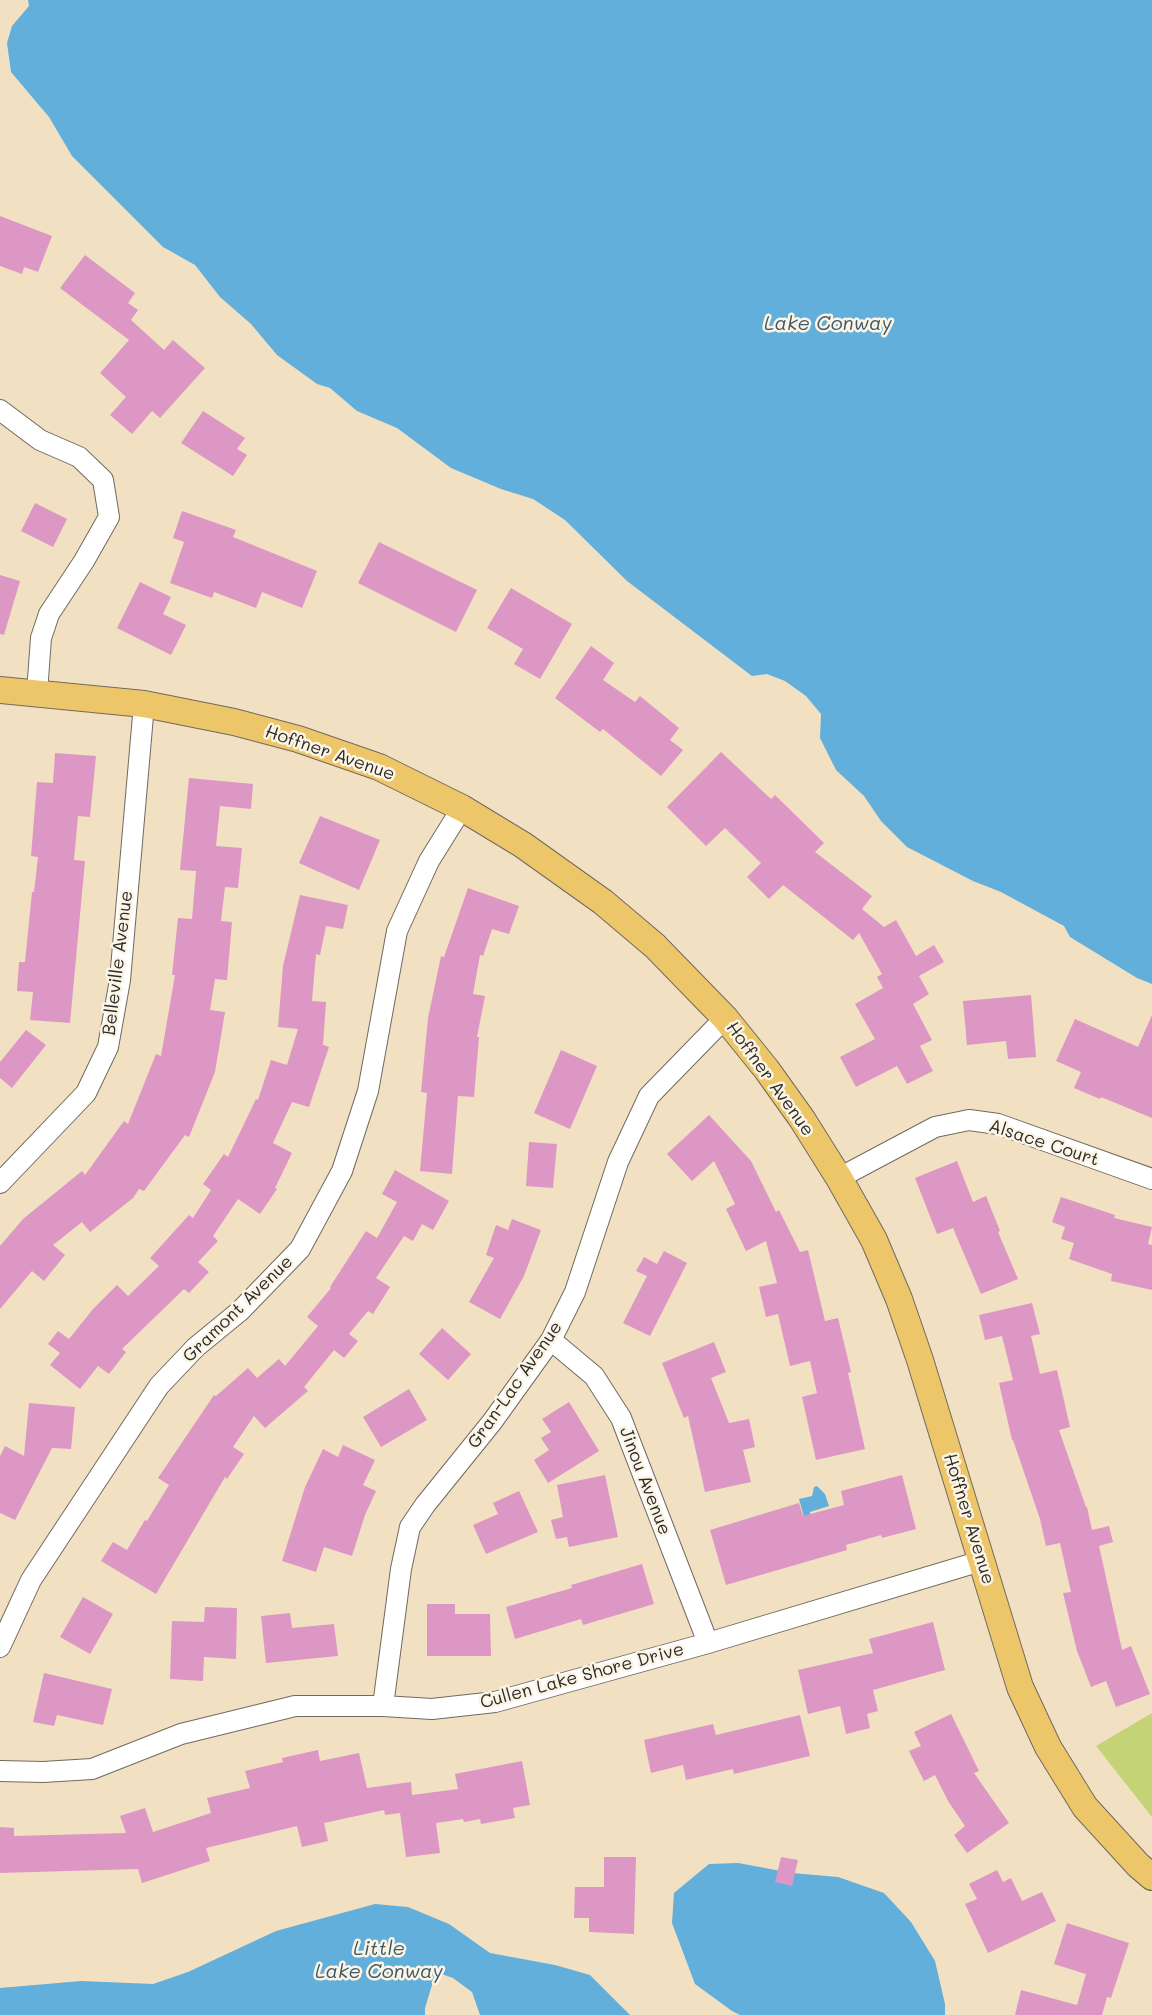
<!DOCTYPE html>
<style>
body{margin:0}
canvas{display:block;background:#f2e0c2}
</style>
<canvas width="1152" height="2015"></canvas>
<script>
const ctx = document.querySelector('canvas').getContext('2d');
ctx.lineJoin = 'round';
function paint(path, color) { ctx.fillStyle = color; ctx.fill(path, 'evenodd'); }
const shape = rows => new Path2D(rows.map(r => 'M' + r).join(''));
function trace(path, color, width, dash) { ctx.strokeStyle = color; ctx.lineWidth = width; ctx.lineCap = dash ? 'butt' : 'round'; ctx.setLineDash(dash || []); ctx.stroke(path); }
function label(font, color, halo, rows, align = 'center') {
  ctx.font = font + ' Mali,sans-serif'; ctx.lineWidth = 5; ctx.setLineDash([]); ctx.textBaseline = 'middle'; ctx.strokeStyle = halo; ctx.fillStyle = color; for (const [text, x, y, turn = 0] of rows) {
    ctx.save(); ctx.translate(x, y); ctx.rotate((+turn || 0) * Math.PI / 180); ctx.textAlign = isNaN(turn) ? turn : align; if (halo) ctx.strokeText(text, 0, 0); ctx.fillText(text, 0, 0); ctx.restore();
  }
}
paint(shape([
 [1152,1713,1152,1817,1096,1746]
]), '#c4d375');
paint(shape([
 [28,0,1152,0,1152,984,1137,978,1070,937,1064,926,1001,892,973,881,907,847,881,821,864,796,836,770,820,738,821,714,806,696,785,681,767,674,752,676,627,581,565,520,533,499,501,489,451,468,397,428,357,411,330,388,317,384,277,355,251,324,220,297,195,265,163,247,72,156,49,117,11,72,7,43,12,26,29,6],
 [817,1486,825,1494,829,1506,810,1512,810,1516,804,1517,799,1499,812,1496,814,1487],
 [738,1863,792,1873,838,1877,884,1893,911,1922,935,1961,945,2004,945,2015,740,2015,732,2011,695,1984,672,1923,674,1893,709,1864],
 [375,1904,408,1907,449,1924,490,1953,555,1965,590,1975,630,2015,480,2015,472,1992,453,1978,436,1972,425,2008,425,2015,0,2015,0,1988,81,1981,153,1984,188,1972,276,1931]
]), '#61afda');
paint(shape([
 [0,216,52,236,38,272,24,267,22,274,0,266],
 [85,255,135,293,128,303,138,310,131,320,164,350,173,340,205,368,160,418,152,411,132,434,110,415,126,397,100,373,129,340,60,288],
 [203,411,245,438,237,449,247,455,233,476,181,443],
 [35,503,67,519,53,547,21,531],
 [182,511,236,530,233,537,317,571,302,608,262,592,256,608,214,592,212,598,170,583,184,542,173,538],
 [379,542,477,590,456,632,358,583],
 [0,575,20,581,4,635,0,634],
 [140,582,171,597,163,614,186,625,171,655,117,628],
 [511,588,572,624,540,679,514,664,523,649,487,628],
 [591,646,614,663,603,680,635,702,640,696,679,728,670,740,683,750,661,776,603,729,600,732,555,698],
 [721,752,771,799,775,795,824,843,815,852,872,896,862,909,884,927,896,920,916,956,934,945,944,962,919,976,929,994,913,1004,932,1040,920,1046,933,1071,907,1084,897,1066,856,1087,840,1057,875,1039,855,1004,883,988,877,977,882,974,859,933,853,940,783,885,769,899,747,877,761,863,725,828,706,846,667,807],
 [55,753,96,756,90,817,78,816,74,860,85,861,70,1023,30,1020,33,992,17,991,19,962,25,962,32,892,34,892,38,857,31,856,37,782,53,783],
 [189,778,253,784,251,809,220,806,216,846,242,848,238,888,225,887,221,921,232,922,227,980,215,979,210,1010,225,1012,215,1072,189,1137,185,1135,144,1191,139,1189,133,1198,90,1232,82,1222,53,1245,65,1255,44,1281,32,1271,0,1309,0,1246,23,1219,82,1171,85,1175,124,1121,128,1124,156,1054,161,1056,175,975,172,975,178,918,192,919,196,871,180,870],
 [320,816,380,840,359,890,299,863],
 [468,888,519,906,509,934,492,929,483,956,480,955,473,994,485,996,477,1037,479,1037,474,1097,458,1096,452,1174,420,1171,427,1093,421,1092,428,1018,441,956,444,957],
 [300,895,348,905,343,929,326,926,320,955,316,954,312,1001,326,1002,323,1045,329,1047,309,1107,292,1102,273,1143,292,1153,275,1188,277,1189,260,1214,238,1199,213,1236,218,1241,198,1262,209,1272,189,1293,184,1289,122,1349,126,1352,109,1374,98,1366,80,1389,50,1365,60,1353,48,1344,58,1331,69,1339,93,1309,117,1285,128,1296,159,1266,150,1258,189,1215,193,1218,211,1190,203,1184,224,1154,228,1157,256,1099,258,1100,271,1060,287,1065,298,1029,278,1027,283,966],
 [1031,995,1036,1057,1008,1059,1006,1041,967,1045,963,1001],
 [1152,1015,1152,1118,1101,1097,1100,1099,1074,1088,1081,1072,1056,1061,1075,1019,1138,1047],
 [26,1030,46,1045,12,1088,0,1078,0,1062],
 [561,1050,597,1066,570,1129,534,1113],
 [709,1115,751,1161,776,1212,779,1210,800,1252,808,1250,825,1321,838,1318,851,1372,848,1373,865,1449,816,1460,802,1397,817,1393,810,1361,790,1366,778,1314,766,1317,759,1287,777,1283,766,1241,746,1251,726,1209,735,1204,714,1161,692,1181,667,1154],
 [529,1142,557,1144,553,1188,526,1186],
 [957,1161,973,1202,986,1196,1000,1231,998,1232,1018,1279,981,1294,953,1228,937,1234,915,1178],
 [395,1170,449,1201,433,1230,422,1224,413,1241,404,1236,376,1278,390,1287,373,1314,368,1311,349,1334,358,1341,344,1358,334,1350,304,1387,308,1391,265,1428,254,1416,233,1447,244,1454,227,1479,225,1477,156,1594,101,1561,113,1542,127,1550,145,1520,147,1521,169,1485,158,1478,214,1395,216,1396,248,1368,257,1378,279,1359,285,1366,318,1326,307,1317,331,1288,330,1287,366,1231,377,1238,397,1202,382,1194],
 [1061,1197,1115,1215,1114,1218,1152,1227,1148,1244,1152,1245,1152,1290,1111,1281,1112,1274,1069,1259,1074,1243,1061,1239,1065,1227,1052,1222],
 [512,1219,541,1230,524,1276,500,1319,469,1302,494,1258,486,1255,496,1225,508,1230],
 [664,1251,687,1263,650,1336,623,1323,647,1276,636,1271,644,1257,657,1264],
 [1032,1303,1040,1334,1031,1336,1040,1374,1057,1370,1070,1427,1059,1430,1086,1507,1087,1507,1092,1530,1109,1526,1113,1542,1099,1546,1122,1650,1131,1646,1150,1694,1116,1707,1106,1681,1091,1687,1077,1651,1063,1593,1071,1592,1060,1543,1046,1546,1040,1519,1013,1440,1012,1440,999,1383,1013,1380,1002,1336,985,1340,979,1315],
 [442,1328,471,1354,448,1380,419,1354],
 [714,1342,726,1372,711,1378,729,1423,749,1419,755,1447,743,1450,751,1482,705,1492,688,1416,684,1418,662,1363],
 [409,1389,427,1420,381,1447,363,1417],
 [569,1402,599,1451,548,1483,534,1460,549,1450,541,1438,551,1432,542,1419],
 [29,1403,75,1407,71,1449,52,1448,15,1520,0,1513,0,1456,5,1446,24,1456],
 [343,1445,375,1460,363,1485,376,1491,365,1515,352,1556,324,1547,316,1572,282,1561,305,1487,323,1449,338,1457],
 [605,1475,618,1537,569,1547,567,1537,556,1539,551,1520,563,1517,557,1485],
 [902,1475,916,1529,882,1538,881,1535,846,1545,847,1550,726,1585,710,1530,799,1503,803,1516,844,1505,841,1491],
 [519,1491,538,1532,486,1554,473,1525,498,1514,493,1503],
 [642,1564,654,1604,583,1625,581,1619,515,1639,506,1607,572,1588,571,1585],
 [83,1597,113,1614,90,1654,60,1637],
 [427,1604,455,1604,455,1614,490,1614,491,1656,427,1656],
 [205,1607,237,1608,236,1659,204,1657,203,1681,170,1679,172,1621,204,1622],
 [290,1613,292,1628,334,1624,338,1656,266,1663,261,1616],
 [933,1622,945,1670,873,1690,878,1711,867,1714,870,1728,846,1734,840,1706,808,1714,798,1670,873,1653,869,1639],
 [44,1673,112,1689,103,1725,57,1715,54,1726,33,1722],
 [951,1714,979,1771,974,1773,1009,1823,967,1853,954,1835,965,1826,948,1801,935,1775,924,1781,909,1751,921,1746,914,1732],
 [800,1715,810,1756,734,1774,733,1769,686,1780,683,1765,651,1773,644,1740,713,1724,716,1735],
 [318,1750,320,1761,359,1753,367,1788,411,1782,412,1795,458,1789,455,1774,522,1761,530,1805,513,1808,515,1818,481,1824,480,1819,464,1822,463,1819,436,1823,440,1853,406,1857,400,1813,385,1815,384,1810,324,1823,328,1841,302,1847,297,1826,206,1848,210,1861,142,1883,138,1869,0,1873,0,1827,14,1828,14,1836,126,1833,120,1816,145,1808,153,1832,211,1813,207,1798,250,1788,245,1771,283,1762,282,1758],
 [604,1857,636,1857,634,1934,589,1932,589,1918,574,1918,575,1887,604,1887],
 [781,1857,798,1860,792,1886,775,1882],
 [997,1870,1003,1882,1011,1878,1022,1901,1042,1892,1056,1921,988,1953,965,1904,977,1899,969,1884],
 [1067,1923,1129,1943,1111,1998,1107,1997,1102,2015,1015,2015,1021,1990,1077,2005,1086,1974,1054,1964]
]), '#dd97c5');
const minor = shape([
 [0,410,40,440,79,457,103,480,109,517,84,561,49,614,41,638,37,693],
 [839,1178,935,1127,969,1120,998,1124,1152,1179],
 [0,1183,86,1093,108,1047,120,980,144,704],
 [551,1340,594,1376,621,1418,708,1643],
 [0,1647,31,1580,159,1386,196,1347,240,1311,300,1249,342,1171,368,1091,397,931,429,861,462,808],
 [383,1706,401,1569,410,1527,425,1505,492,1422,551,1340,575,1292,618,1162,649,1096,725,1018],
 [0,1771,43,1772,92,1769,181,1734,295,1706,383,1706,432,1709,495,1702,708,1643,981,1561]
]);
const major = shape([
 [0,690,144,704,234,722,298,739,379,767,462,808,523,845,603,902,655,946,725,1018,767,1070,802,1119,839,1178,874,1240,899,1299,920,1360,1020,1687,1048,1747,1085,1807,1138,1865,1152,1877]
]);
trace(minor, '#716a60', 22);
trace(major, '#716a60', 28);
trace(minor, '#fff', 20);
trace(major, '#ecc669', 26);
label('18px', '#2b2b2b', '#fcf5e5', [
 ["Hoffner Avenue",330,753,19],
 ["Belleville Avenue",118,963,-83],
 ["Hoffner Avenue",770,1079,54],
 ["Alsace Court",1044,1143,18],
 ["Gramont Avenue",238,1309,-44],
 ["Gran-Lac Avenue",515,1385,-55],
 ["Jinou Avenue",645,1481,69],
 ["Hoffner Avenue",969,1519,73],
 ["Cullen Lake Shore Drive",582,1676,-15]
]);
label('italic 20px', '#3e5968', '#fcf5e5', [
 ["Lake Conway",828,324],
 ["Little",379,1949],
 ["Lake Conway",379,1972]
]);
</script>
